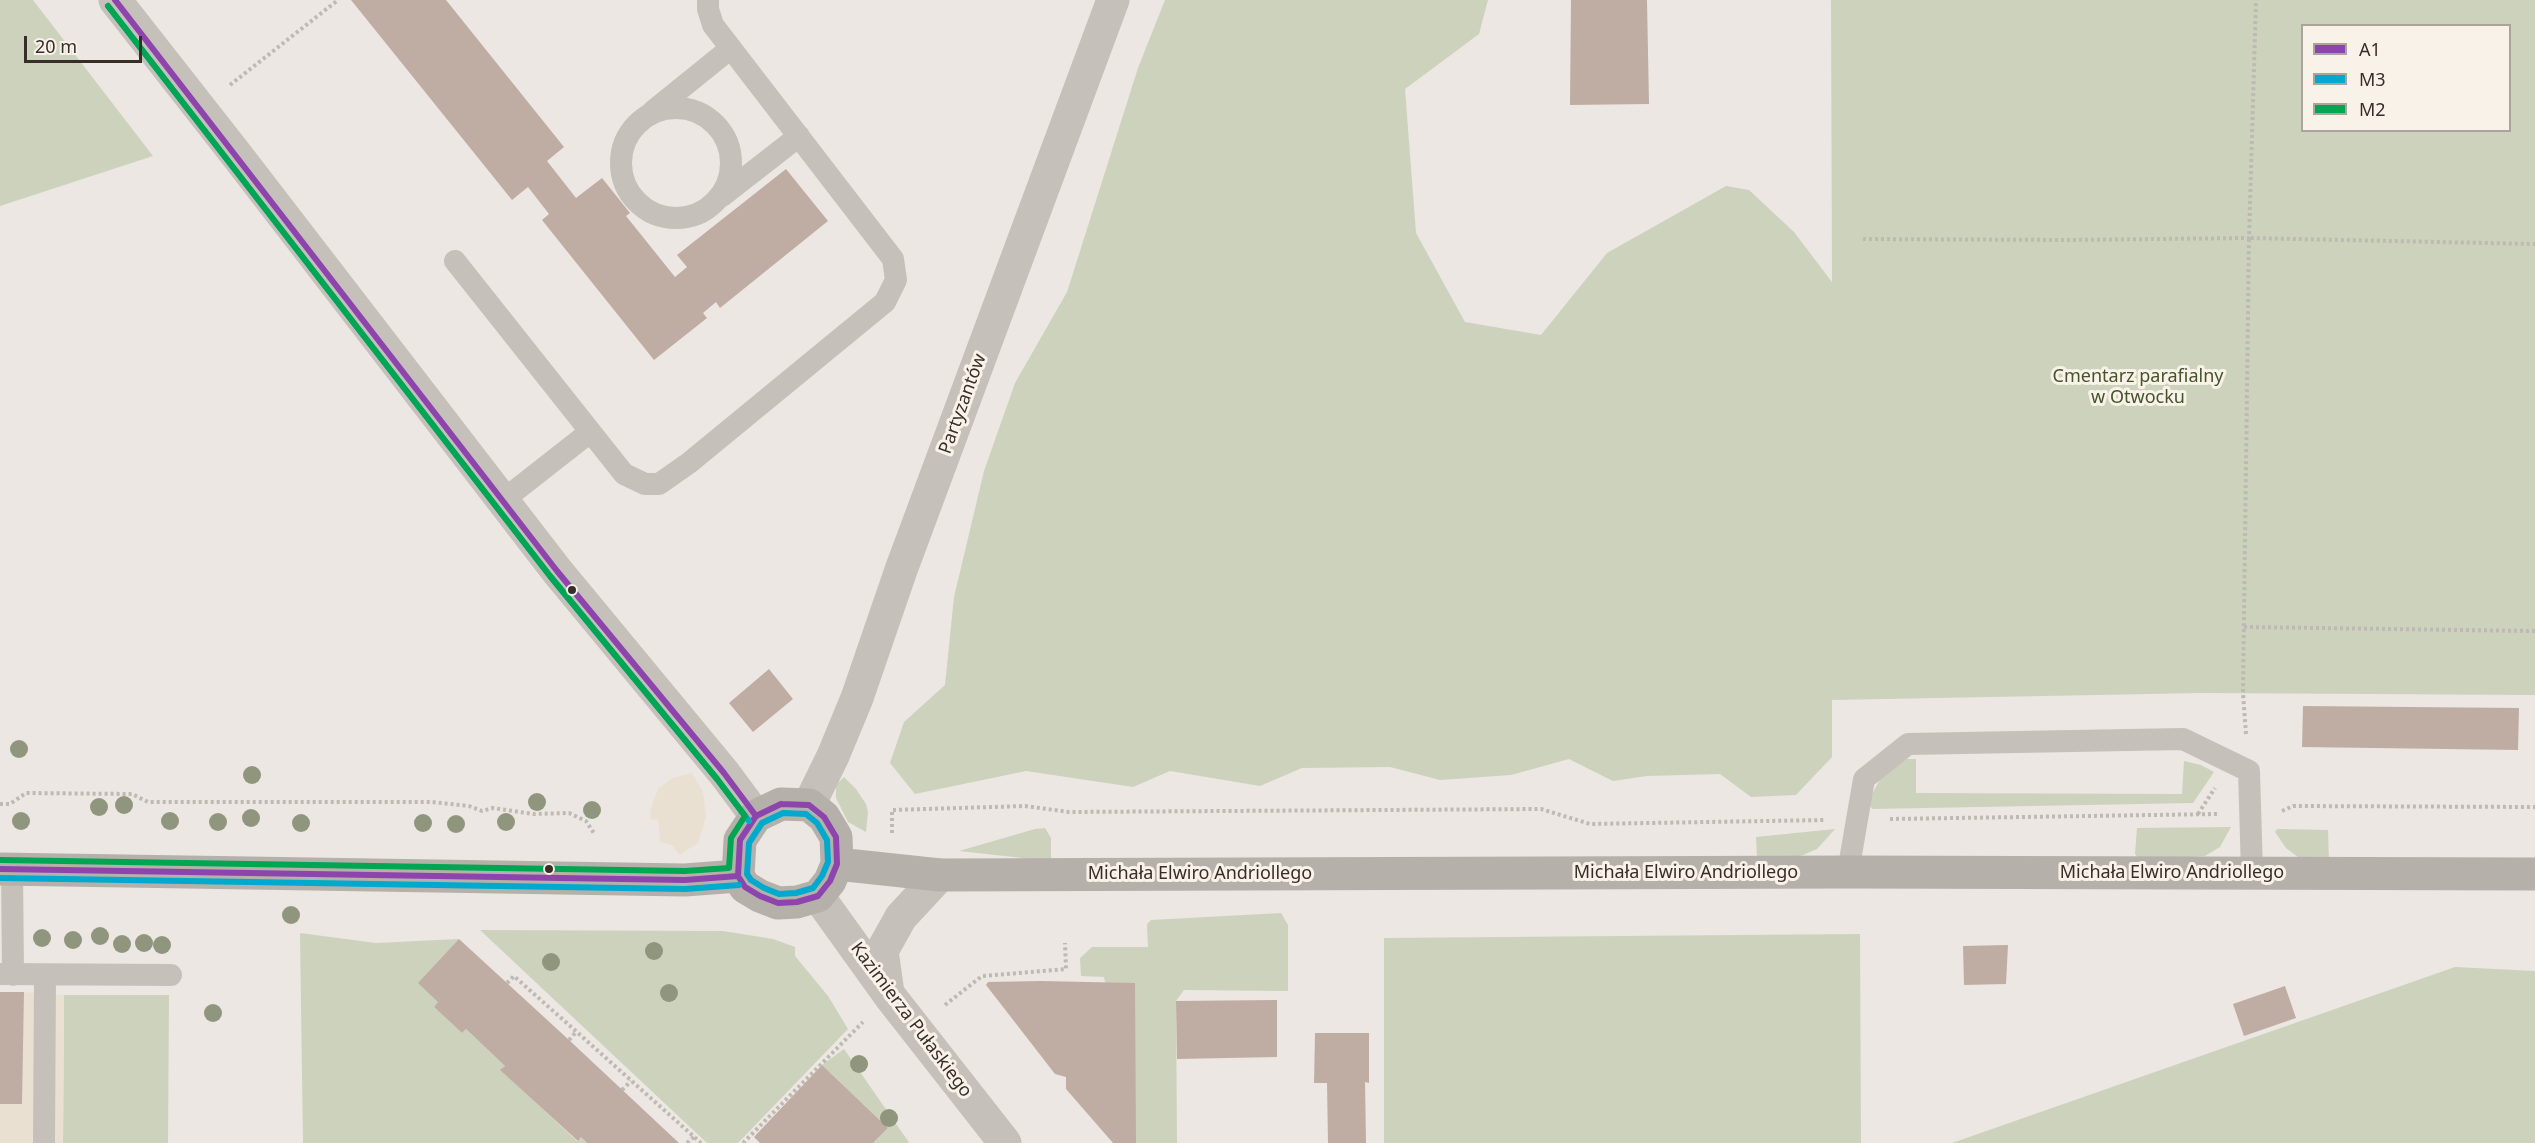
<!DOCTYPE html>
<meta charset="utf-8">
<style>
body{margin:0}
#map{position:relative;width:2535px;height:1143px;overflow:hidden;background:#ece7e2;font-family:"Noto Sans",sans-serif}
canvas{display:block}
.legend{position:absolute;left:2301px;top:24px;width:210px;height:108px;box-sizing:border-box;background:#f9f2e9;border:2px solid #aba49c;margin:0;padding:8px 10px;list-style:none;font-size:18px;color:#372e29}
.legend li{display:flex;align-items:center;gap:12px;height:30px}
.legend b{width:30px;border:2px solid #aba49c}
.scale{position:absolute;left:24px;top:36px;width:118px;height:27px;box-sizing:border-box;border:3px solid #372e29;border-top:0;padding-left:8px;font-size:18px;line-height:21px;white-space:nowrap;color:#372e29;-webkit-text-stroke:4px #f9f2e9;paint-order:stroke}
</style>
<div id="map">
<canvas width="2535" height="1143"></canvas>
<ul class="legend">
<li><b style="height:8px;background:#8e44ad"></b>A1</li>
<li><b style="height:8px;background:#00a9ce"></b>M3</li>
<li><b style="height:8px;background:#00a651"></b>M2</li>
</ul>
<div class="scale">20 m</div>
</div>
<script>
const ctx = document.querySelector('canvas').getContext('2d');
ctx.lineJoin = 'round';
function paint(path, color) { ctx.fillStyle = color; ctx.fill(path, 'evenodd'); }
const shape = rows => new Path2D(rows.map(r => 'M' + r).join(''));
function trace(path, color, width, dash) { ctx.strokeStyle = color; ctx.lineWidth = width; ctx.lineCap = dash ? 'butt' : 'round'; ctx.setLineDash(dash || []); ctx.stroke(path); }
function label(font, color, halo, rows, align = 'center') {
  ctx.font = font + ' "Noto Sans",sans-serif'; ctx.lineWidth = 6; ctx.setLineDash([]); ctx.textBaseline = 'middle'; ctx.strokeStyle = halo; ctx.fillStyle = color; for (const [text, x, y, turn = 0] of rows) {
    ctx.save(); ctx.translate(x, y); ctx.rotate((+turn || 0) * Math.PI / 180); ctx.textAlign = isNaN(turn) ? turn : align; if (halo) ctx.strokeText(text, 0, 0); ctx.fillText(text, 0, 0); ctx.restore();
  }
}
paint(shape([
 [0,0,33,0,153,156,0,206],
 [1165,0,1488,0,1479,34,1405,89,1416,233,1465,322,1541,335,1607,253,1726,186,1749,190,1794,232,1832,282,1831,0,2535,0,2535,695,2201,693,1832,700,1832,757,1796,795,1751,797,1720,774,1647,776,1613,781,1569,759,1511,775,1440,780,1390,767,1302,768,1260,786,1170,771,1133,787,1026,771,915,794,890,763,904,722,945,685,954,597,984,471,1015,383,1067,292,1138,68],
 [2302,26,2510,26,2510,130,2302,130],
 [1903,759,1916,759,1916,793,2182,794,2184,761,2201,765,2214,772,2193,803,1872,809,1868,801,1881,778],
 [844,777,856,789,866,804,868,812,866,832,848,822,836,798,836,785],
 [2231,827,2220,847,2205,856,2140,860,2135,854,2137,828],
 [1045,828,1051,838,1051,858,1041,860,959,851,1035,829],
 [1835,829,1817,849,1803,855,1786,860,1757,857,1756,837],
 [2277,829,2328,830,2329,862,2298,857,2286,848,2275,832],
 [1281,913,1288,925,1288,991,1184,990,1176,1001,1177,1143,1136,1143,1104,977,1081,976,1080,958,1092,947,1148,947,1147,924,1151,920],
 [480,930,723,931,773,939,795,947,795,956,828,996,848,1029,738,1143,707,1143],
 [300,933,376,943,459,939,438,1002,434,1007,462,1033,466,1029,505,1066,501,1070,577,1141,581,1137,587,1143,303,1143],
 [1860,934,1861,1143,1384,1143,1384,938],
 [2455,967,2535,971,2535,1143,1952,1143],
 [64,995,169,995,168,1143,63,1143],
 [844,1049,908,1141,909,1143,873,1143,888,1128,822,1065]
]), '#cdd2bc');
paint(shape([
 [692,773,703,792,706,817,698,843,679,855,672,845,660,842,658,819,651,820,650,811,658,789,672,778],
 [24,992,64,995,63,1143,0,1143,0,1104,21,1104]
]), '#eae0d2');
paint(shape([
 [351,0,446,0,564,147,547,161,576,198,602,178,630,213,626,216,675,277,687,267,677,255,786,169,828,221,720,308,716,302,703,313,707,318,654,360,542,220,549,214,528,187,512,200],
 [1571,0,1647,0,1649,104,1570,105],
 [769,669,793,699,753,732,729,703],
 [2303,706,2519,708,2518,750,2302,747],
 [459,939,569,1040,679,1143,587,1143,581,1137,578,1141,500,1070,505,1066,466,1029,462,1033,434,1007,438,1002,418,983],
 [2008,945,2006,984,1964,985,1963,946],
 [1041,981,1135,983,1136,1143,1113,1143,1066,1089,1066,1077,1055,1074,986,985,988,982],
 [2285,986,2296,1018,2244,1036,2233,1004],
 [0,992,24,992,22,1104,0,1104],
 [1277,1000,1277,1057,1177,1059,1176,1001],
 [1315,1033,1369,1033,1369,1083,1365,1082,1366,1143,1328,1143,1327,1083,1314,1083],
 [822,1065,888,1128,873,1143,760,1143,754,1137]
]), '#bfada4');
trace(shape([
 [230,85,338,0],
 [1863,239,2066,240,2249,238,2256,0],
 [2244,627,2535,631],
 [2246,734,2243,693,2249,238,2535,244],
 [0,804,10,804,26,793,132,794,148,802,432,802,469,806,482,811,493,808,533,814,569,813,586,821,595,835],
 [2282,811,2293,806,2535,807],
 [2198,814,2215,788],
 [1890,819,2218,814],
 [892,833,892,810,1025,806,1069,812,1541,809,1590,824,1825,820],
 [507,983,514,976,701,1143],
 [945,1005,982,976,1066,969,1065,943],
 [569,1040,576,1032],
 [622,1090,631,1081],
 [687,1143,694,1137],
 [743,1143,863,1022]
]), '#bfb9b3', 4, [3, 3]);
trace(shape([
 '621 163a55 55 0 1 1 110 0a55 55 0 1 1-110 0Z',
 [653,111,731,48],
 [722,196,799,136],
 [455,261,624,474,645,484,659,484,689,463,885,302,896,280,893,259,713,25,708,9,708,0],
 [502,501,590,432],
 [12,870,13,975],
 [1848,872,1864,779,1908,744,2183,739,2249,771,2252,873],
 [0,974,171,975],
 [44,1143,45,975]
]), '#c6c0ba', 22);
trace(shape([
 [115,0,235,153,557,571,724,773,756,816],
 [809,805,833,756,857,698,901,570,1113,0],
 [818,896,889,995,1005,1143],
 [888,993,882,951,901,917,940,875]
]), '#c6c0ba', 33);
trace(shape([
 [781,804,809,805,824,817,836,837,837,864,830,881,818,896,797,902,778,903,760,896,745,887,738,876,740,840,756,816,781,804],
 [837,864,940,875,1848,872,2535,874],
 [0,869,685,880,738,876]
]), '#b6b0ab', 33);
trace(shape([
 [115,0,557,571,724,773,756,816],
 [781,804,809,805,824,817,836,837,837,864,830,881,818,896,797,902,778,903,760,896,745,887,738,876,740,840,756,816,781,804],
 [0,869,685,880,738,876]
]), '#8e44ad', 6);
trace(shape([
 [108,6,550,576,717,779,749,821],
 [783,813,806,814,817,823,827,840,828,862,822,876,813,888,796,893,779,894,764,888,751,880,747,874,749,843,762,823,783,813],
 [0,878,685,889,739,885]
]), '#00a9ce', 6);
trace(shape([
 [0,860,685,871,729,868,731,838,745,816,717,779,550,576,108,6]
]), '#00a651', 6);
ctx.fillStyle = '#90967e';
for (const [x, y] of [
 [19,749],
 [252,775],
 [537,802],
 [124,805],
 [99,807],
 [592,810],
 [251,818],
 [21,821],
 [170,821],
 [218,822],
 [506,822],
 [301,823],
 [423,823],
 [456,824],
 [291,915],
 [100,936],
 [42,938],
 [73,940],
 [144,943],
 [122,944],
 [162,945],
 [654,951],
 [551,962],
 [669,993],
 [213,1013],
 [859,1064],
 [889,1118]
]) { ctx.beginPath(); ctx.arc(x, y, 9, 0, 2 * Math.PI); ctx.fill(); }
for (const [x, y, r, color] of [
 [572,590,5,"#372e29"],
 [549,869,5,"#372e29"]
]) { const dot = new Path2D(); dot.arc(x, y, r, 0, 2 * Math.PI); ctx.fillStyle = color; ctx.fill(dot); trace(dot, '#f9f2e9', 2); }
label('18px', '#45542d', '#f9f2e9', [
 ["Cmentarz parafialny",2138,377],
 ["w Otwocku",2138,398]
]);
label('18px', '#372e29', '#f9f2e9', [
 ["Partyzantów",963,404,-70],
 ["Michała Elwiro Andriollego",1686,873],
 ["Michała Elwiro Andriollego",2172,873],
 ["Michała Elwiro Andriollego",1200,874],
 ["Kazimierza Pułaskiego",911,1020,53]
]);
</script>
